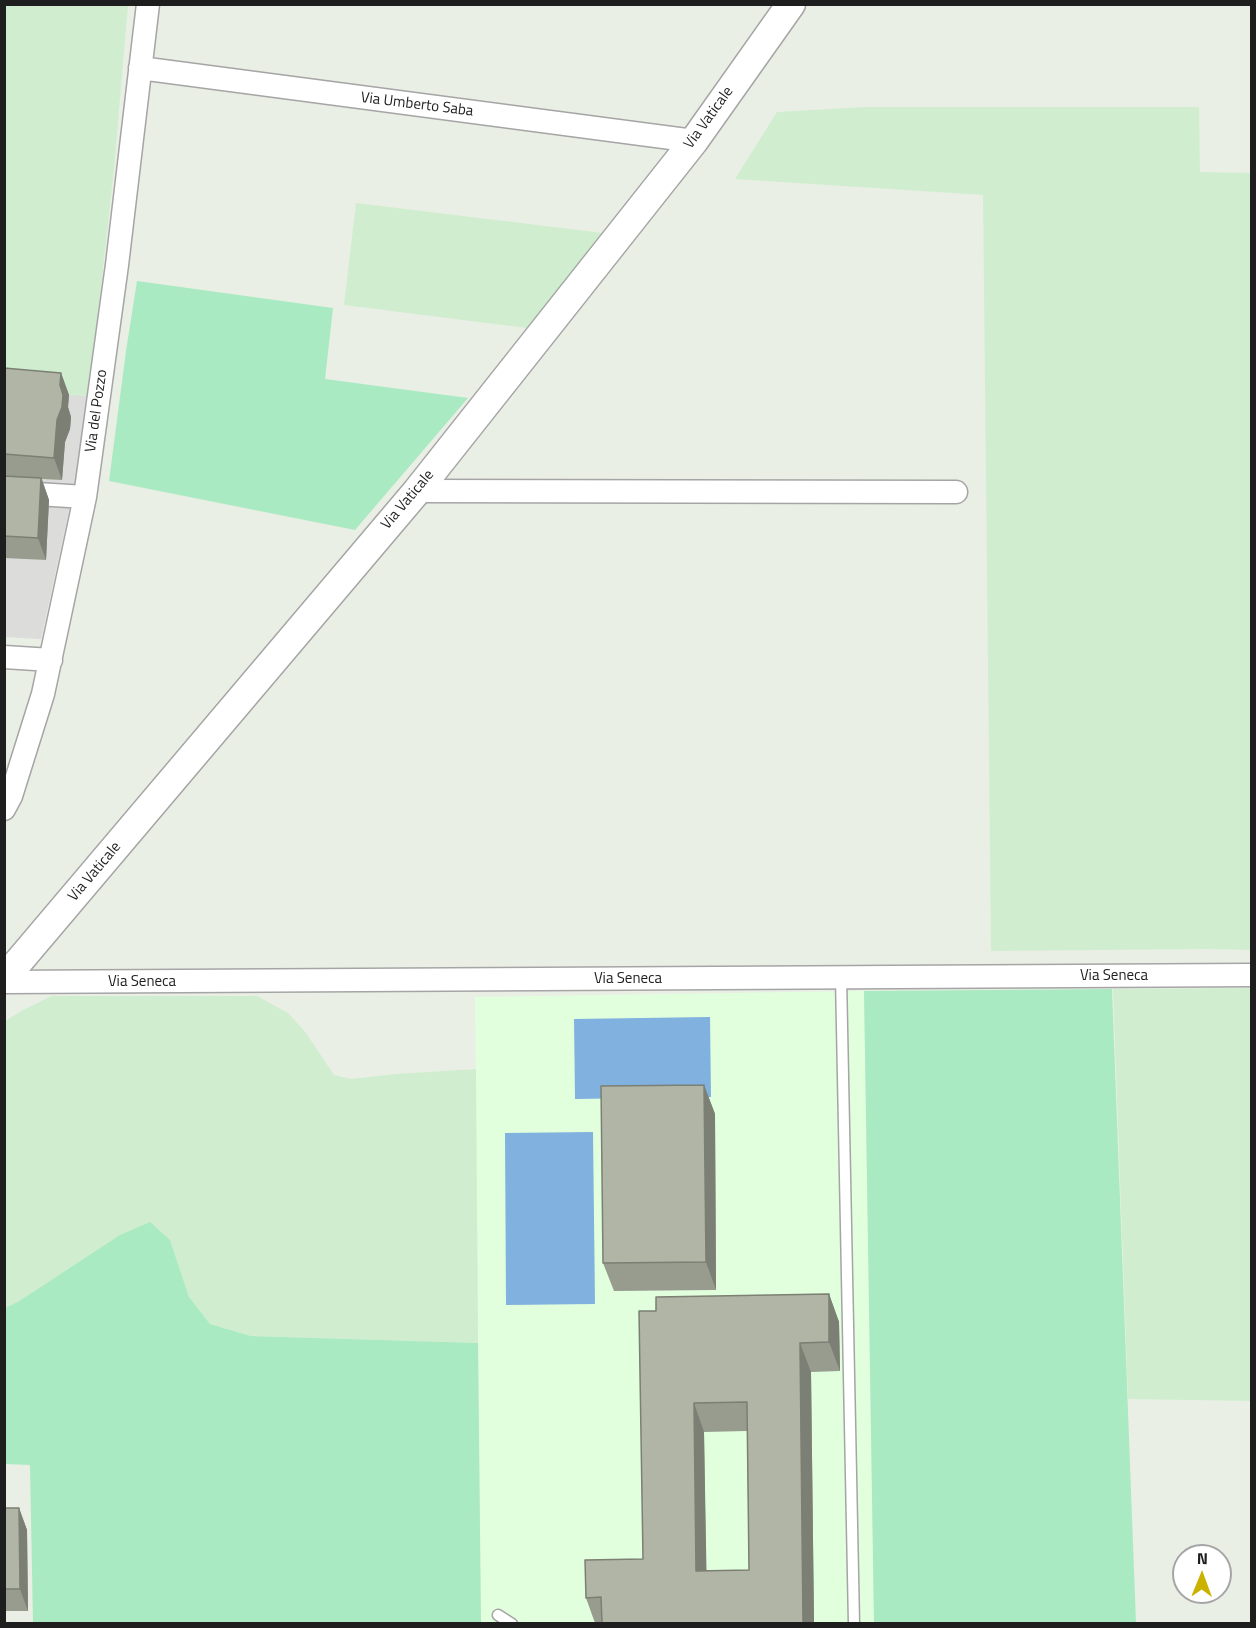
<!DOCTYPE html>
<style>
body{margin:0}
#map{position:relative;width:1256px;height:1628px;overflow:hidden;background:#e9efe4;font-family:"Titillium Web",sans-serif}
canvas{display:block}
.frame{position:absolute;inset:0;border:6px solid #1e1e1e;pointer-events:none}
.north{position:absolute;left:1172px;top:1544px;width:60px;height:60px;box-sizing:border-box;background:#fff;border:2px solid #a5a5a5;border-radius:50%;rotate:1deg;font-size:16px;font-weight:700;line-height:24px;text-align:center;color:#1e1e1e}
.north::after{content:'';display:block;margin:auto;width:21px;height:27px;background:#ccb200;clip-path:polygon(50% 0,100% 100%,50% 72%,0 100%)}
</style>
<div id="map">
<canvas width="1256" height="1628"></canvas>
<div class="frame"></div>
<div class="north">N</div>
</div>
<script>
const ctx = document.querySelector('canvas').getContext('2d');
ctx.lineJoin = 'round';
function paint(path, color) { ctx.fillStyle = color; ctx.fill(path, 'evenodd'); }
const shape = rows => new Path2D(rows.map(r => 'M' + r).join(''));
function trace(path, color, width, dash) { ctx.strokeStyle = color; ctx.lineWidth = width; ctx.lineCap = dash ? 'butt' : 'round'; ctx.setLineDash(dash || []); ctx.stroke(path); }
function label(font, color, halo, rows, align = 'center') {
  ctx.font = font + ' "Titillium Web",sans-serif'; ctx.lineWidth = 4.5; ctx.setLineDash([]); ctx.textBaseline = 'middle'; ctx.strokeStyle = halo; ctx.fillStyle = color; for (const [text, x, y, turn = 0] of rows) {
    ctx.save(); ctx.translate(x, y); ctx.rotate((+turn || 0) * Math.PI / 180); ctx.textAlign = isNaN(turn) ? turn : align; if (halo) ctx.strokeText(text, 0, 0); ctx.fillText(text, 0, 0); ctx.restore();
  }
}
paint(shape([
 [5,390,89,396,76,478,41,639,5,637]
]), '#dcdcdb');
paint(shape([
 [864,991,874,1623,481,1623,475,997]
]), '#e1ffdd');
paint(shape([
 [4,5,128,5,114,169,89,396,5,390],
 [865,107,1199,107,1200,172,1251,173,1251,950,1208,949,991,951,983,195,735,179,777,112],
 [356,203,603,233,527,328,344,305],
 [1251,988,1251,1401,1128,1399,1113,989],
 [52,996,257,996,288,1013,306,1033,334,1075,351,1079,396,1074,476,1069,478,1343,251,1336,210,1324,189,1297,170,1240,5,1308,5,1021,23,1010]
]), '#d0eecf');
paint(shape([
 [137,281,333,308,325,379,468,398,355,530,109,481,126,351],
 [1112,989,1136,1623,874,1623,864,991],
 [150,1222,170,1240,189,1297,210,1324,251,1336,478,1343,481,1623,33,1623,30,1465,5,1464,5,1308,18,1302,120,1235]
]), '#a9eac2');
paint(shape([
 [710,1017,711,1097,575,1099,574,1019],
 [593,1132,595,1304,506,1305,505,1133]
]), '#81b1df');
const service = shape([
 [841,977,854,1624],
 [498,1615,512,1624]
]);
const minor = shape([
 [140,68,694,141],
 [417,491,956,492],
 [4,492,85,497],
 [4,657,51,660],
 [4,809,11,796,43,694,85,497,117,265,148,4],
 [4,982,1252,975]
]);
const tertiary = shape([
 [4,979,417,491,694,141,791,4]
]);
trace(service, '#a5a5a5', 13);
trace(minor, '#a5a5a5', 25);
trace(tertiary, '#a5a5a5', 31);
trace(service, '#fff', 10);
trace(minor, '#fff', 22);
trace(tertiary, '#fff', 28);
paint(shape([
 [4,368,61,373,69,395,68,407,71,417,70,429,65,442,62,480,42,479,49,500,46,560,4,558],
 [704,1085,715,1114,716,1290,614,1291,603,1263],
 [829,1294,839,1322,840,1371,811,1372,814,1623,595,1623,586,1598,643,1559,656,1311],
 [747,1431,749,1570,706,1571,704,1432],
 [4,1508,19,1508,27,1530,28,1611,4,1611]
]), '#979c8f');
paint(shape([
 [61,373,69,395,68,407,71,417,70,429,65,442,62,480,54,458],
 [41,478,49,500,46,560,38,538],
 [704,1085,715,1114,716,1290,706,1262],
 [829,1294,839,1322,840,1371,829,1342],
 [800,1343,811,1372,814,1623,803,1623],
 [694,1403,704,1432,707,1600,696,1571],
 [19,1508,27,1530,28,1611,20,1589]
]), '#7b7f74');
const building = shape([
 [4,368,61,373,60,385,63,395,62,407,57,420,54,458,4,454,4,368],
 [4,476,41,478,38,538,4,536,4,476],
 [704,1085,706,1262,603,1263,601,1086,704,1085],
 [829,1294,829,1342,800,1343,803,1623,602,1623,601,1597,586,1598,585,1560,643,1559,639,1311,656,1311,656,1297,829,1294],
 [747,1402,749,1570,696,1571,694,1403,747,1402],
 [4,1508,19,1508,20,1589,4,1589,4,1508]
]);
paint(building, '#b0b5a6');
trace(building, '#7b7f74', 1.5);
label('15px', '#1e1e1e', '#fff', [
 ["Via Umberto Saba",417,105,7],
 ["Via Vaticale",709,118,-54],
 ["Via del Pozzo",97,411,-82],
 ["Via Vaticale",408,500,-50],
 ["Via Vaticale",95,872,-50],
 ["Via Seneca",1114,976],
 ["Via Seneca",628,979],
 ["Via Seneca",142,982]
]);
</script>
